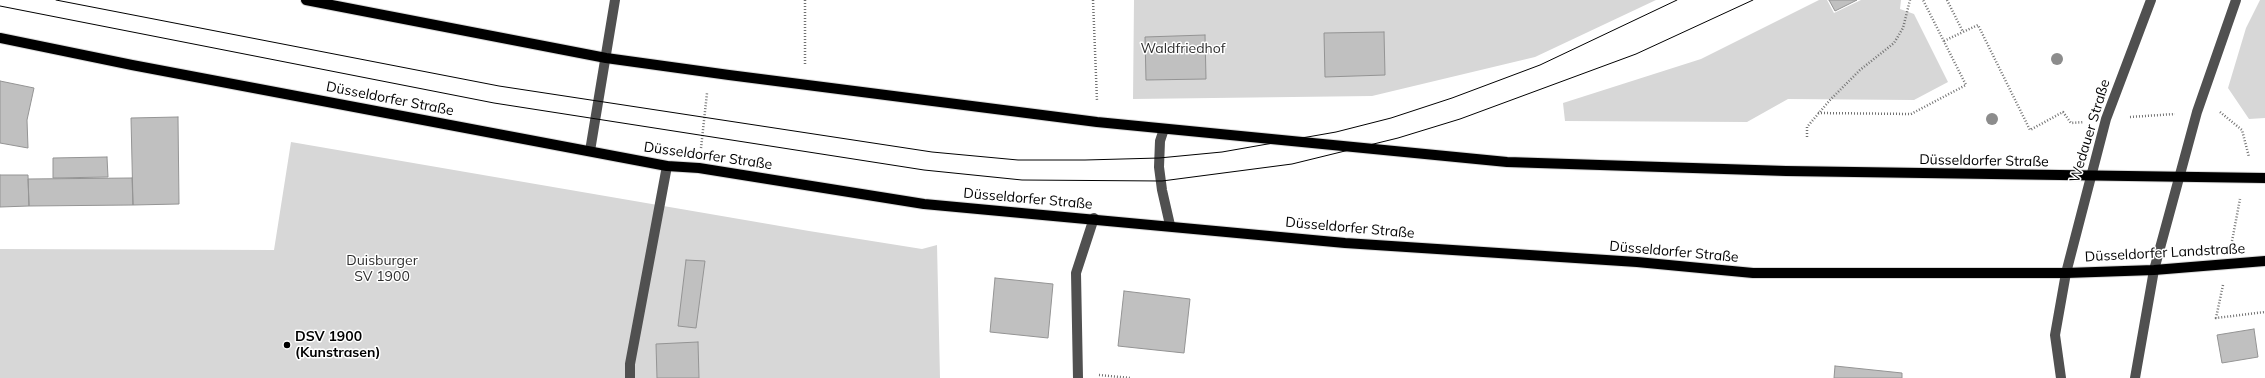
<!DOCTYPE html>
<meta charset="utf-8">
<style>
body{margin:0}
canvas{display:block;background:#fff}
</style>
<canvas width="2265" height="378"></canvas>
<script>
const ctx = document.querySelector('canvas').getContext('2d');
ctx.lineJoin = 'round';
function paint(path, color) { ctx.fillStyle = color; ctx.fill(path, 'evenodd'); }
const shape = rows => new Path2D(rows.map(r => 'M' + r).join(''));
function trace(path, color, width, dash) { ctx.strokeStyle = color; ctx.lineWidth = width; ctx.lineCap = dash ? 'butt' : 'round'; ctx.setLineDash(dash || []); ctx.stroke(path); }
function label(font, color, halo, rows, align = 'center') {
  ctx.font = font + ' Mulish,sans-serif'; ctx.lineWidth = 3; ctx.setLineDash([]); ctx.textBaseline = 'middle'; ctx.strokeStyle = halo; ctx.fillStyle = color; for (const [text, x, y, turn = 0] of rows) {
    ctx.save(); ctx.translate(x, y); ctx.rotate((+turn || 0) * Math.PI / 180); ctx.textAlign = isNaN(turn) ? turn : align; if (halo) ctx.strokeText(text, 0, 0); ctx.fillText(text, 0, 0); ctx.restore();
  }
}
paint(shape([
 [1134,0,1656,0,1535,57,1372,96,1133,99],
 [1819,0,1827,0,1834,13,1861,0,1901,0,1900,9,1914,14,1948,82,1914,100,1788,99,1747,122,1565,121,1563,103,1701,59],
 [2260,0,2265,0,2265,118,2249,119,2228,88,2246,28],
 [291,142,809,231,922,249,937,245,940,378,0,378,0,249,274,250]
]), '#d7d7d7');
const building = shape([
 [1829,0,1857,0,1835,11,1829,0],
 [1384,32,1385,75,1325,77,1324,33,1384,32],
 [1205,35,1206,79,1146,80,1145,37,1205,35],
 [0,81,34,88,27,120,28,148,0,143,0,81],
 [178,117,179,204,133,205,131,118,178,117],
 [107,157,108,177,53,178,53,158,107,157],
 [0,175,28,175,29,206,0,207,0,175],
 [132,178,133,205,29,206,28,179,132,178],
 [686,260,705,261,696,328,678,326,686,260],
 [995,278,1053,284,1048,338,990,332,995,278],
 [1124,291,1190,299,1184,353,1118,346,1124,291],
 [2254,329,2258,357,2222,363,2217,335,2254,329],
 [698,342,699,378,657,378,656,344,698,342],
 [1835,366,1902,373,1902,378,1834,378,1835,366]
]);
paint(building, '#c0c0c0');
trace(building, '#949494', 1);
const major = shape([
 [306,0,606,58,729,75,1097,122,1507,162,1786,171,2265,178],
 [0,38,132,65,667,166,699,168,924,204,1345,243,1637,262,1753,273,2066,273,2154,270,2265,261]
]);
trace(major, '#dbdbdb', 12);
trace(shape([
 [805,0,805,64],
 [1093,0,1097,101],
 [1947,0,1963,32,1978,25,2030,130,2063,112,2071,123,2084,122],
 [1944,41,1963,32],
 [2220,112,2242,130,2249,157],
 [1818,113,1911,114,1966,85,1923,0],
 [2130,117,2175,114],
 [1807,137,1807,127,1830,100,1860,70,1894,43,1903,28,1910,0],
 [701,148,707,93],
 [2232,241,2240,199],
 [2223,285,2216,318,2265,312],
 [1099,375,1131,378]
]), '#727272', 2.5, [1, 2]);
trace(shape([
 [1164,129,1160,141,1159,167,1162,190,1170,225],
 [590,151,615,0],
 [630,378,630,364,667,166],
 [1078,378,1076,273,1094,218],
 [2061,378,2055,335,2066,273,2106,119,2151,0],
 [2135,378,2154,270,2197,112,2236,0]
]), '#505050', 10);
trace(major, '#000', 10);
trace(shape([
 [56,0,499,86,932,152,1018,160,1085,160,1159,158,1222,152,1336,132,1391,118,1452,98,1540,65,1677,0],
 [0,6,494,103,924,170,1022,180,1162,181,1292,164,1398,138,1460,119,1636,54,1753,0]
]), '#000', 1);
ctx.fillStyle = '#8c8c8c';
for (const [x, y] of [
 [2057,59],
 [1992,119]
]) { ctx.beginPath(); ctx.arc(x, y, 6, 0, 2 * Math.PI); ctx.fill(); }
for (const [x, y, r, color] of [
 [287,345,4,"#000"]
]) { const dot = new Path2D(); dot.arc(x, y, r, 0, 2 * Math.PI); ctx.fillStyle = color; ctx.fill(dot); trace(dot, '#fff', 1.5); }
label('14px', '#2e2e2e', '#fff', [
 ["Waldfriedhof",1183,49],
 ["Duisburger",382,261],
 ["SV 1900",382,277]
]);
label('14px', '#000', '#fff', [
 ["Düsseldorfer Straße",390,99,11],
 ["Wedauer Straße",2090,131,-73],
 ["Düsseldorfer Straße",708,156,8],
 ["Düsseldorfer Straße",1984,161,1],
 ["Düsseldorfer Straße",1028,199,5],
 ["Düsseldorfer Straße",1350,228,5],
 ["Düsseldorfer Straße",1674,252,5],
 ["Düsseldorfer Landstraße",2165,253,-3]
]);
label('bold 14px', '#000', '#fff', [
 ["DSV 1900",295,337],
 ["(Kunstrasen)",295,353]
], 'left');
</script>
